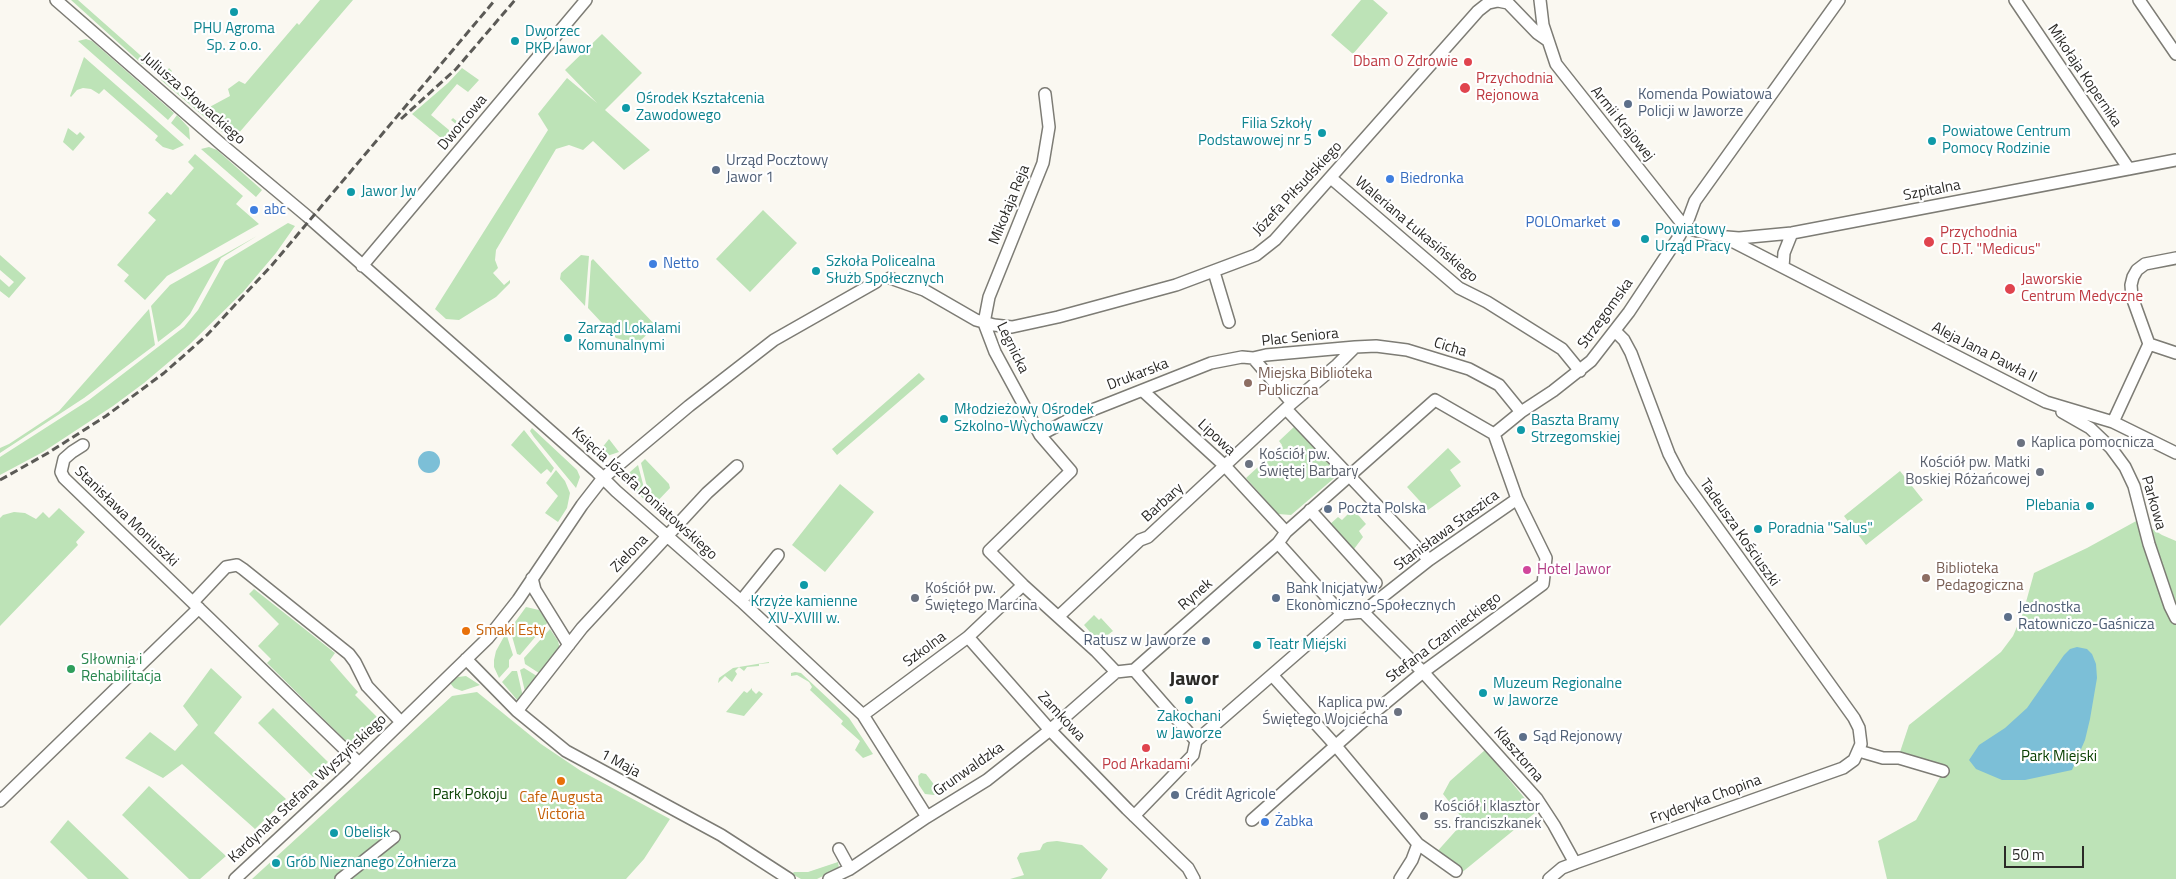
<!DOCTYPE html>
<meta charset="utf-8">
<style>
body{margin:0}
#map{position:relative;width:2176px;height:879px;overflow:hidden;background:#faf8f1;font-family:"Titillium Web",sans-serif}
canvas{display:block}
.scale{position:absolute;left:2004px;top:846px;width:80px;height:22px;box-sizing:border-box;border:2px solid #2b2a27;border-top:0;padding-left:6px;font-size:15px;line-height:18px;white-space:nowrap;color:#2b2a27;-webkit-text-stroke:4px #fff;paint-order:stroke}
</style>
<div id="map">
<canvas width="2176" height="879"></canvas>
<div class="scale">50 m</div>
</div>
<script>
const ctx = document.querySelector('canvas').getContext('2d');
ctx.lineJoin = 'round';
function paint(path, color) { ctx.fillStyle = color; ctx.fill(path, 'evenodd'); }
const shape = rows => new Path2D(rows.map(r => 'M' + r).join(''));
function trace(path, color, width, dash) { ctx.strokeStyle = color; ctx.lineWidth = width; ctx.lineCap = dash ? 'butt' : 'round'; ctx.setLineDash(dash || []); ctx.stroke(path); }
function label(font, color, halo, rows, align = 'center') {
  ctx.font = font + ' "Titillium Web",sans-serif'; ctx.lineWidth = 4.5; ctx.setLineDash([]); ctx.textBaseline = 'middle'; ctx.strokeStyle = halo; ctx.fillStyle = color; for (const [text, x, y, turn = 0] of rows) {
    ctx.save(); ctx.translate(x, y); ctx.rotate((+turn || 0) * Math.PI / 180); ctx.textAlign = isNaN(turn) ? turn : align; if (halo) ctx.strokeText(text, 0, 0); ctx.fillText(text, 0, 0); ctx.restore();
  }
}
paint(shape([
 [71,0,78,0,148,62,142,64],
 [320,0,353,0,238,134,222,132,161,80,169,68,172,71,167,77,204,110,230,96,228,89,239,81,245,84,297,23,299,25],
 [1361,0,1373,0,1388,13,1353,54,1331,35],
 [602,34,642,73,605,110,650,150,624,170,593,141,583,150,569,145,556,149,496,250,495,260,498,268,493,273,504,285,510,280,510,283,496,297,459,320,446,319,435,309,548,130,538,114,567,78,597,103,565,70],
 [86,39,92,41,174,113,168,120,78,41],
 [84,57,140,106,184,145,173,150,163,147,155,140,158,136,104,89,99,94,91,89,83,88,77,90,71,97,70,96],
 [462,68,479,80,468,92,457,84,431,115,455,135,448,144,412,114,448,83],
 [477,100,482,103,461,128,451,120,453,118,459,123],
 [177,115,189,128,190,140,171,123],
 [68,128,77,135,80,132,85,137,73,151,63,142],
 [209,147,217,150,262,190,256,197,201,149],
 [195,154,243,196,236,204,259,224,167,276,145,300,124,281,129,275,117,265,156,220,148,213,167,192,171,195,194,168,188,162],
 [763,210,797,243,750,292,716,259],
 [288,223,295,226,276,253,243,292,189,345,144,383,113,406,43,452,0,475,0,457,89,400,184,327,198,310,225,261],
 [257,236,221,258,190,314,180,325,158,342,151,306,170,285],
 [0,255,26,278,9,298,0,291,0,279,9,287,14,282,0,270],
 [581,255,589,256,585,306,560,279,561,273],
 [593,259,656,326,641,340,630,342,616,338,588,308,591,261],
 [149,309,155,345,84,398,0,453,0,448,9,444,59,411],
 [919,373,925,379,837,455,832,449],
 [1295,426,1339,474,1291,515,1278,514,1246,478,1282,445,1279,441],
 [532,428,577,470,580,477,576,488,534,437,530,431],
 [524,430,554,468,551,473,547,469,541,474,511,445],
 [609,439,619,452,607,456,597,454],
 [1448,448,1461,462,1450,470,1461,486,1428,510,1407,487],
 [645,459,669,484,670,488,652,507,641,463],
 [638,465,648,503,622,479],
 [556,470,565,481,570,493,567,508,558,522,545,513,558,496,546,483],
 [1900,471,1923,500,1866,545,1844,516],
 [840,484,874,512,825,572,792,545],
 [59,508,85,532,76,542,78,545,0,626,0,518,3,515,14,512,25,513,36,519,43,512,49,518],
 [1353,509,1366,524,1359,531,1363,537,1354,549,1329,525,1338,517,1342,520],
 [2138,520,2162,535,2176,541,2176,879,1887,879,1878,841,1916,820,1944,770,1899,755,1909,725,2001,652,2013,636,2023,613,2034,573,2087,548],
 [254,589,335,653,330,660,358,692,355,695,383,723,358,746,348,743,267,663,271,659,258,646,279,624,249,594],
 [526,607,539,610,548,622,520,655,517,654,510,629],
 [1094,615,1099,620,1101,618,1113,631,1105,637,1102,634,1096,639,1084,625],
 [550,629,558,641,560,649,542,675,525,664,524,658],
 [506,633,513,655,509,660,509,667,499,678,494,667,494,660,496,651],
 [769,662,769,663,759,664,759,666,747,667,744,671,739,667,735,671,737,674,732,682,725,676,718,683,719,678,733,668],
 [211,668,242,697,214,733,286,799,255,829,182,764,163,778,125,758,150,732,175,751,198,725,183,706],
 [524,668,540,678,526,696,520,670],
 [512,671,517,671,523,697,520,701,518,701,502,682],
 [795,672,801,673,849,718,873,754,863,758,855,750,860,741,841,724,843,721,810,690,812,687,809,682,797,675,791,676,791,673],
 [466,676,480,685,462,691,454,688,450,683,458,677],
 [752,688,752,690,756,694,759,691,763,694,744,716,726,712,744,691,747,693],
 [477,692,541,744,581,771,670,819,644,859,626,879,252,879,452,696],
 [273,708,328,762,313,777,258,723],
 [1485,750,1536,812,1460,874,1434,855,1460,826,1459,814,1443,794,1450,781],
 [921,773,926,774,939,791,934,795,925,794,919,785,918,776],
 [149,786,226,856,200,879,189,879,122,815],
 [68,820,129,879,88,879,50,842],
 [1057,841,1082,845,1108,869,1101,879,1010,879,1024,875,1017,858,1020,853,1040,850,1043,844,1047,842],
 [838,862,839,868,817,879,801,879,792,874,794,872,808,872]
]), '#bde3b7');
paint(shape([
 '418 462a11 11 0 1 1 22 0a11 11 0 1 1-22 0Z',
 [2077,647,2087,649,2092,654,2096,664,2097,678,2090,719,2085,740,2072,770,2025,780,2002,780,1976,769,1969,760,1979,745,2005,728,2027,708,2064,655,2070,649]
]), '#7cbfd7');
const minor = shape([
 [56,0,221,144,307,216,597,472,616,491,741,601,863,715,927,817],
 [1540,0,1543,25,1556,64,1680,221],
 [2015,0,2129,169],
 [2139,0,2176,54],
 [1489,3,1498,1,1508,3,1537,33,1547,40],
 [1331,178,1459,288,1487,302,1562,349,1580,371],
 [1688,220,1695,201,1839,0],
 [1694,230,1715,236,1739,238,1792,233,2176,160],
 [1724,237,2046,402,2113,422,2176,453],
 [362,266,586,0],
 [1783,267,1784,253,1792,233],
 [1214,272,1229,322],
 [890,278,924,290,976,320,994,325,1012,327,1058,317,1176,285,1256,255,1275,240,1478,11,1492,0],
 [984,323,995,352,1040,435,1071,471,989,551,1023,585,1096,651,1116,672],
 [984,323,989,297,1043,163,1049,127,1045,94],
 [2149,344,2176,353],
 [1355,347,1376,346,1407,350,1469,369,1499,385,1521,412],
 [1143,391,1225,466,1286,532],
 [1286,409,1429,560],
 [2062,412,2090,428,2111,448,2125,467,2134,486,2149,544,2170,606,2176,618],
 [2113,422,2149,344,2132,297,2131,285,2133,277,2137,270,2145,264,2176,258],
 [1494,434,1521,412,1553,391,1591,361,1629,312,1680,235],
 [1040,435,1072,418,1211,363,1242,357,1253,358],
 [83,445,72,452,64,459,61,472,64,478,359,763],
 [1310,510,1376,583],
 [532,578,535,590,569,645],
 [741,601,778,555],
 [193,602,226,567,237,565,243,569,349,654,355,662,367,686,401,722],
 [1363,612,1342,614,1278,543,1286,532,1435,400,1494,434],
 [1363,612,1423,672,1537,799,1554,825,1575,863],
 [1363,612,1429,560,1517,499,1494,434],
 [1059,616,1140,540,1148,537,1292,403,1337,365,1355,347,1266,355,1253,358,1292,403],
 [968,637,1050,730,1127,809,1188,868,1194,879],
 [466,659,517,711,566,751,721,835,789,879],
 [1134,670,1196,741],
 [1116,672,1134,670,1278,543],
 [1272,675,1336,746,1418,844,1456,871],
 [517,711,582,628,707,493,737,466],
 [863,715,968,637,1023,585],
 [1859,751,1883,758,1899,758,1943,771],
 [0,801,199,608],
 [1134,816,1193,755,1196,741,1342,614],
 [1252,820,1360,724,1423,672,1543,584,1546,558,1517,499],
 [839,849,850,869],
 [235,879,348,774,488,638,518,600,582,505,603,478,689,406,774,340,876,282],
 [341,879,394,837],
 [829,879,850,869,927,817,987,780,1050,730,1116,672],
 [1400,879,1412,860,1418,844],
 [1549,879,1562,868,1575,863,1843,768,1854,760,1861,744,1859,728,1854,718,1681,477,1669,454,1631,353,1624,340,1615,331]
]);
trace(minor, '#7d7c75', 14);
trace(minor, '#fff', 11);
trace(shape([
 [401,119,456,69,515,0],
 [0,480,48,453,106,416,164,373,207,335,272,265,495,0]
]), '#5b5a56', 3, [8, 4]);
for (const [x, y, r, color] of [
 [234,12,5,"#0f9aa8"],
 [515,41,5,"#0f9aa8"],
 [1468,62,5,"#e0444e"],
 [1465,88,6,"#e0444e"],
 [1628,104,5,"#5c6f8a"],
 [626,108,5,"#0f9aa8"],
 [1322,133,5,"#0f9aa8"],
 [1932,141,5,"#0f9aa8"],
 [716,170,5,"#5c6f8a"],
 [1390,179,5,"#3f7fe0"],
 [351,192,5,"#0f9aa8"],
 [254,210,5,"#3f7fe0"],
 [1616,223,5,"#3f7fe0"],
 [1645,239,5,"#0f9aa8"],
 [1929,242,6,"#e0444e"],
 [653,264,5,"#3f7fe0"],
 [816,271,5,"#0f9aa8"],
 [2010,289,6,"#e0444e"],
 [568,338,5,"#0f9aa8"],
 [1248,383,5,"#8d6e63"],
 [944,419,5,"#0f9aa8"],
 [1521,430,5,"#0f9aa8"],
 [2021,443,5,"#6b7280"],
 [1249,464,5,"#6b7280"],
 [2040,472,5,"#6b7280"],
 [2090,506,5,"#0f9aa8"],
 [1328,509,5,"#5c6f8a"],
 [1758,529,5,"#0f9aa8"],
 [1527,570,5,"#d1479c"],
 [1926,578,5,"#8d6e63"],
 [804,585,5,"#0f9aa8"],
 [915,598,5,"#6b7280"],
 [1276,598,5,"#5c6f8a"],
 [2008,617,5,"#5c6f8a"],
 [466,631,5,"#e8710a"],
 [1206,641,5,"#5c6f8a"],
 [1257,645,5,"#0f9aa8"],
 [71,669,5,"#2e9e5b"],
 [1483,693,5,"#0f9aa8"],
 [1189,700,5,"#0f9aa8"],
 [1398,712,5,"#6b7280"],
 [1523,737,5,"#5c6f8a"],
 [1146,748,5,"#e0444e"],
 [561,781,5,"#e8710a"],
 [1175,795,5,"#5c6f8a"],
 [1424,816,5,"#6b7280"],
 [1265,822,5,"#3f7fe0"],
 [334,833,5,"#0f9aa8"],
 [276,863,5,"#0f9aa8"]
]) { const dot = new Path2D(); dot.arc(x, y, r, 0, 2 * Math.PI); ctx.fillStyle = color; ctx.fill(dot); trace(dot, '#fff', 2); }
label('15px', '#0d838f', '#fff', [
 ["PHU Agroma",234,29,"center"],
 ["Sp. z o.o.",234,46,"center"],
 ["Dworzec",525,32],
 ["PKP Jawor",525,49],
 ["Ośrodek Kształcenia",636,99],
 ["Zawodowego",636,116],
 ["Filia Szkoły",1312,124,"right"],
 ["Podstawowej nr 5",1312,141,"right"],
 ["Powiatowe Centrum",1942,132],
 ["Pomocy Rodzinie",1942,149],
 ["Jawor Jw",361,192],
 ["Powiatowy",1655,230],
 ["Urząd Pracy",1655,247],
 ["Szkoła Policealna",826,262],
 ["Służb Społecznych",826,279],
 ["Zarząd Lokalami",578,329],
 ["Komunalnymi",578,346],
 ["Młodzieżowy Ośrodek",954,410],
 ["Szkolno-Wychowawczy",954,427],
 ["Baszta Bramy",1531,421],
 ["Strzegomskiej",1531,438],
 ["Plebania",2080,506,"right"],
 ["Poradnia \"Salus\"",1768,529],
 ["Krzyże kamienne",804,602,"center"],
 ["XIV-XVIII w.",804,619,"center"],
 ["Teatr Miejski",1267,645],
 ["Muzeum Regionalne",1493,684],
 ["w Jaworze",1493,701],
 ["Zakochani",1189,717,"center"],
 ["w Jaworze",1189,734,"center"],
 ["Obelisk",344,833],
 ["Grób Nieznanego Żołnierza",286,863]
], 'left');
label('15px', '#be3a42', '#fff', [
 ["Dbam O Zdrowie",1458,62,"right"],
 ["Przychodnia",1476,79],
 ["Rejonowa",1476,96],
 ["Przychodnia",1940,233],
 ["C.D.T. \"Medicus\"",1940,250],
 ["Jaworskie",2021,280],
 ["Centrum Medyczne",2021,297],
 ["Pod Arkadami",1146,765,"center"]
], 'left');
label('15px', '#2b2a27', '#fff', [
 ["Mikołaja Kopernika",2084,76,56],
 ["Juliusza Słowackiego",193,99,41],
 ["Dworcowa",463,123,-50],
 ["Armii Krajowej",1622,124,51],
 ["Józefa Piłsudskiego",1298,189,-47],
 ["Szpitalna",1932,191,-11],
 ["Mikołaja Reja",1010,205,-68],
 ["Waleriana Łukasińskiego",1416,230,40],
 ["Strzegomska",1606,314,-54],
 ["Plac Seniora",1300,338,-6],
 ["Legnicka",1012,348,64],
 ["Cicha",1450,348,17],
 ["Aleja Jana Pawła II",1984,353,27],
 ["Drukarska",1138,375,-21],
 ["Lipowa",1216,438,43],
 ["Księcia Józefa Poniatowskiego",644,494,42],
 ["Barbary",1163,503,-42],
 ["Parkowa",2153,503,74],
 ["Stanisława Moniuszki",126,517,44],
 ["Stanisława Staszica",1447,531,-36],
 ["Tadeusza Kościuszki",1739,533,55],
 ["Zielona",630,554,-46],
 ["Rynek",1196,595,-41],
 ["Stefana Czarnieckiego",1444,638,-37],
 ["Szkolna",925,650,-36],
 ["Zamkowa",1061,717,47],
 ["Klasztorna",1518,755,49],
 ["1 Maja",620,764,28],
 ["Grunwaldzka",969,770,-35],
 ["Kardynała Stefana Wyszyńskiego",308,789,-43],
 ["Fryderyka Chopina",1706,800,-20]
]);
label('15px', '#4e5e75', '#fff', [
 ["Komenda Powiatowa",1638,95],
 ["Policji w Jaworze",1638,112],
 ["Urząd Pocztowy",726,161],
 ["Jawor 1",726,178],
 ["Poczta Polska",1338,509],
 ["Bank Inicjatyw",1286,589],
 ["Ekonomiczno-Społecznych",1286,606],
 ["Jednostka",2018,608],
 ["Ratowniczo-Gaśnicza",2018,625],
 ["Ratusz w Jaworze",1196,641,"right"],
 ["Sąd Rejonowy",1533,737],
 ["Crédit Agricole",1185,795]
], 'left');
label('15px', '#366cbe', '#fff', [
 ["Biedronka",1400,179],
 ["abc",264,210],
 ["POLOmarket",1606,223,"right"],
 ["Netto",663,264],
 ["Żabka",1275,822]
], 'left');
label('15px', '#785e54', '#fff', [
 ["Miejska Biblioteka",1258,374],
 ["Publiczna",1258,391],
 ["Biblioteka",1936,569],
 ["Pedagogiczna",1936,586]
], 'left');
label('15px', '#5b616d', '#fff', [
 ["Kaplica pomocnicza",2031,443],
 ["Kościół pw.",1259,455],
 ["Świętej Barbary",1259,472],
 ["Kościół pw. Matki",2030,463,"right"],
 ["Boskiej Różańcowej",2030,480,"right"],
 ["Kościół pw.",925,589],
 ["Świętego Marcina",925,606],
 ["Kaplica pw.",1388,703,"right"],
 ["Świętego Wojciecha",1388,720,"right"],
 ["Kościół i klasztor",1434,807],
 ["ss. franciszkanek",1434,824]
], 'left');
label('15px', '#b23c85', '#fff', [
 ["Hotel Jawor",1537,570]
], 'left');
label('15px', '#c56008', '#fff', [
 ["Smaki Esty",476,631],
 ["Cafe Augusta",561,798,"center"],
 ["Victoria",561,815,"center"]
], 'left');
label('15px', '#27864d', '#fff', [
 ["SIłownia i",81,660],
 ["Rehabilitacja",81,677]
], 'left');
label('15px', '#094000', '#fff', [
 ["Park Miejski",2059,757],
 ["Park Pokoju",470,795]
]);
label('bold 20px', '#2b2a27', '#fff', [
 ["Jawor",1194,680]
]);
</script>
